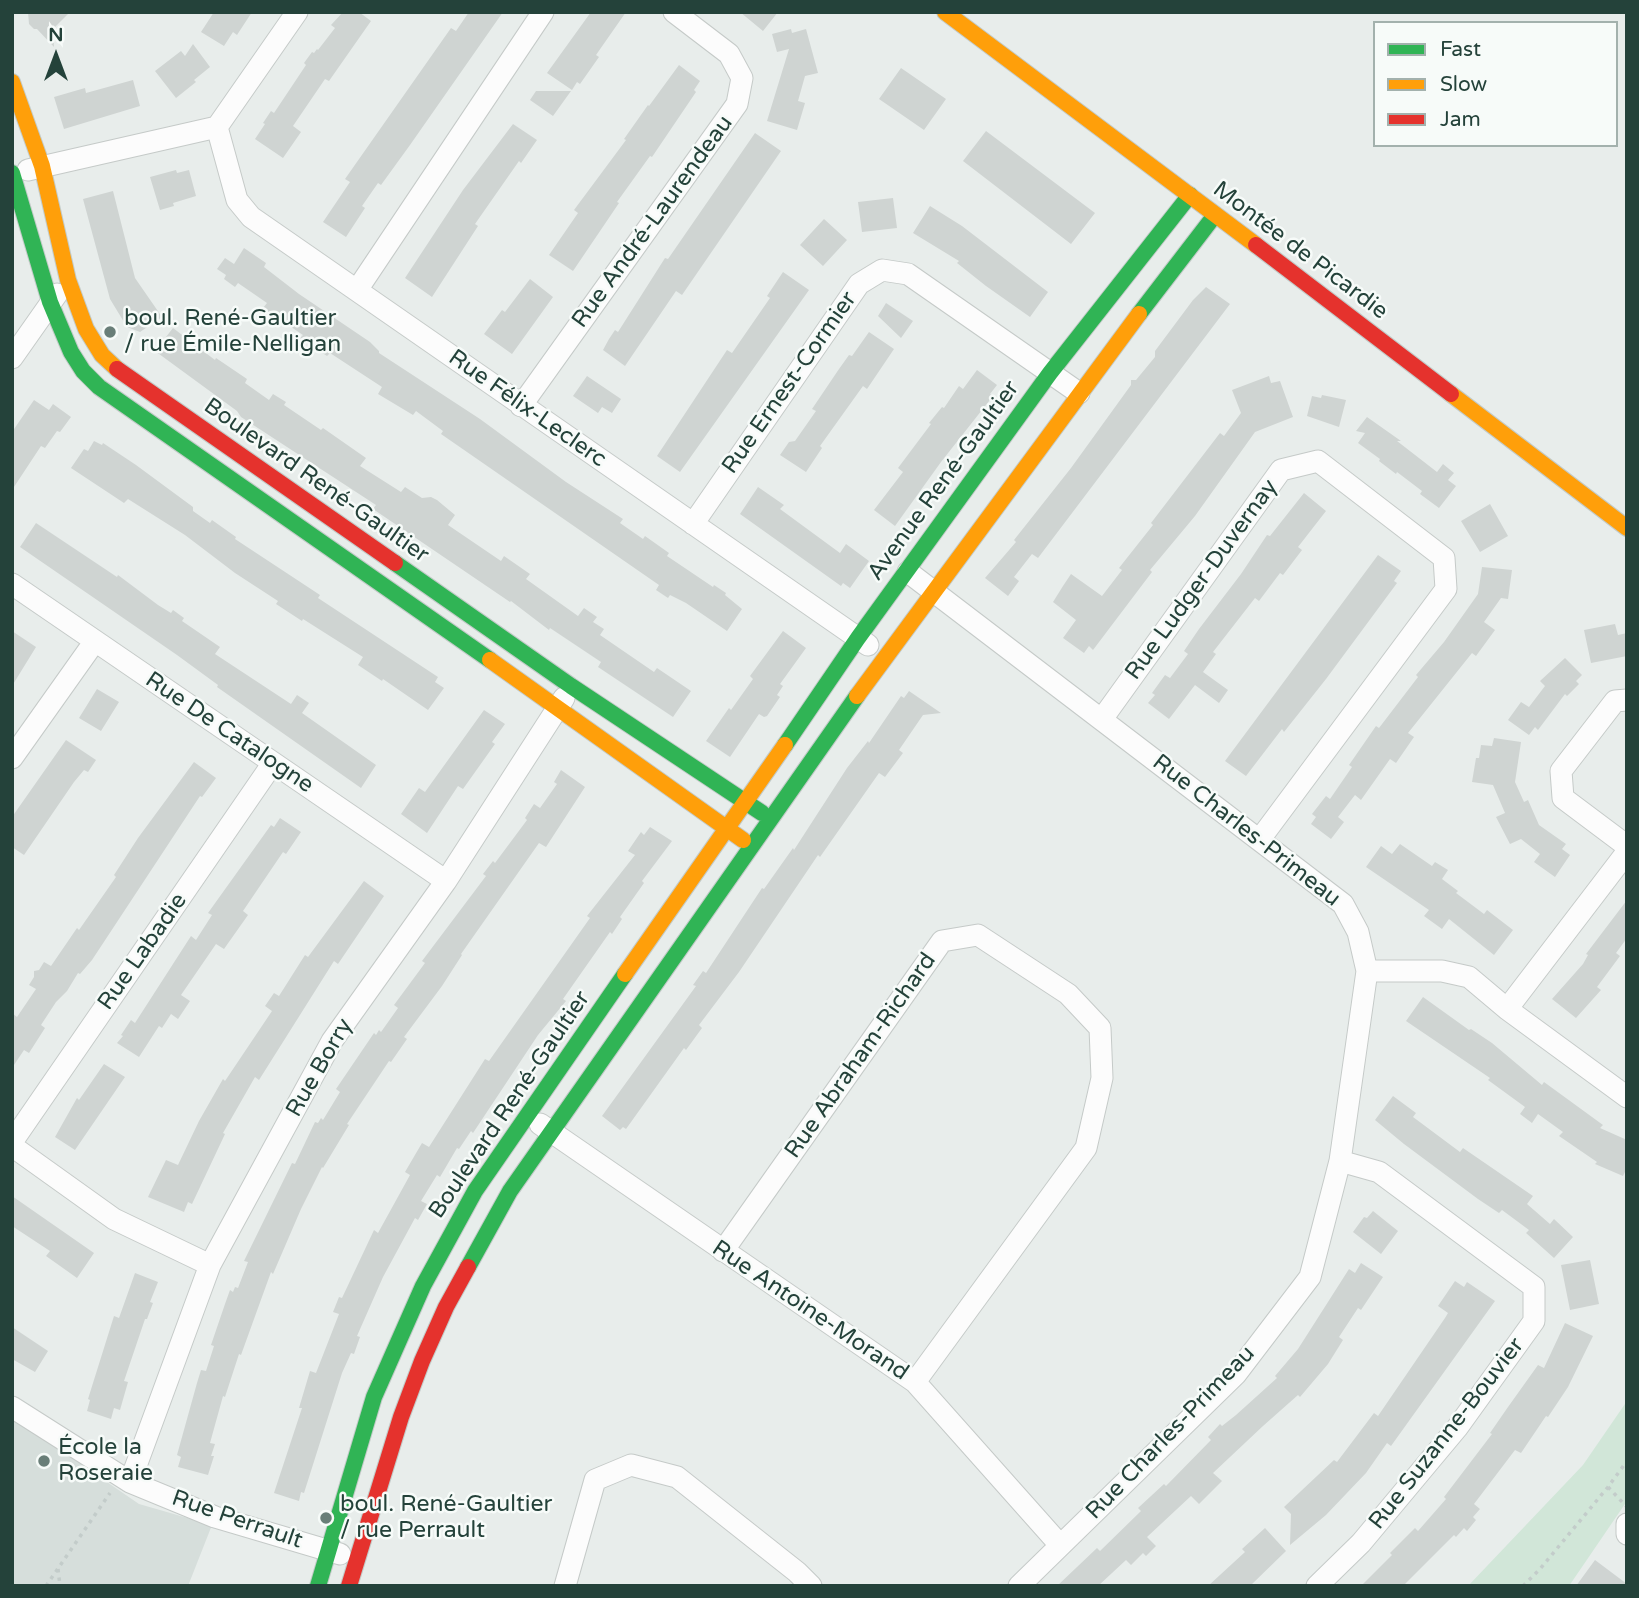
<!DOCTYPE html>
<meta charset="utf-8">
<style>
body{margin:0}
#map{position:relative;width:1639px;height:1598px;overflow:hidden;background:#e8edeb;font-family:"Varela Round",sans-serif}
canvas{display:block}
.frame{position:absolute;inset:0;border:14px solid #24423a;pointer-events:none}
.legend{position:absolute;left:1373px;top:21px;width:245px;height:126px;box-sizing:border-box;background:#f7fbf9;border:2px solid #a3b1ad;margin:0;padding:9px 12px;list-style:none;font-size:21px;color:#24423a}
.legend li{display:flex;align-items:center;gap:14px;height:35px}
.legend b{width:35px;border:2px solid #a3b1ad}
.north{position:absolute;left:21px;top:21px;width:70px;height:70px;-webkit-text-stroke:5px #f7fbf9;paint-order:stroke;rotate:0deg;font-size:19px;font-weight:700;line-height:28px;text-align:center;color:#24423a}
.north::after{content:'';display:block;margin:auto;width:24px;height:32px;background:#24423a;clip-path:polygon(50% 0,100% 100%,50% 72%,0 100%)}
</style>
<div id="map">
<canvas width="1639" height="1598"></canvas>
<div class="frame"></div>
<ul class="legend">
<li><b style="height:9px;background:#30b455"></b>Fast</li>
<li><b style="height:9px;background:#ff9f0a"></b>Slow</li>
<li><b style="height:9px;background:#e5322d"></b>Jam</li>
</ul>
<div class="north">N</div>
</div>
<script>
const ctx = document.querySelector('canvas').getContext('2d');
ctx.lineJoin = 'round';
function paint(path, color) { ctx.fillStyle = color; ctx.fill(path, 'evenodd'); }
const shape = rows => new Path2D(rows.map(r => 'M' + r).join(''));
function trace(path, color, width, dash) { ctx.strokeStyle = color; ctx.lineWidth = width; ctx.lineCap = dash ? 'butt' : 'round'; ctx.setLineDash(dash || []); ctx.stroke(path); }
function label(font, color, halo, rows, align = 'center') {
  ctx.font = font + ' "Varela Round",sans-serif'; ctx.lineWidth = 5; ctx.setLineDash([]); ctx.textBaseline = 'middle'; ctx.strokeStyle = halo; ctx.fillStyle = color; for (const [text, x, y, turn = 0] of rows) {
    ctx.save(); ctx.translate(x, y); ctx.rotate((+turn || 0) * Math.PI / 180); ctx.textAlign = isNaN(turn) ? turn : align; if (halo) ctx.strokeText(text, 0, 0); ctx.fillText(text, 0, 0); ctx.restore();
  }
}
paint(shape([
 [12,1417,139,1504,212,1525,188,1586,12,1586]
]), '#d6dedb');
paint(shape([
 [1627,1401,1627,1501,1569,1586,1468,1586,1583,1465]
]), '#d1e6d8');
paint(shape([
 [28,12,70,12,53,29,54,47,37,29,34,29,29,24],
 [214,12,252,12,237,35,233,32,224,46,201,32],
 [343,12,359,12,371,21,329,81,325,79,293,126,301,132,283,158,255,139,265,124,263,123,271,111,274,113,306,65,304,63,312,52,314,53,317,49,318,50,335,28,331,25],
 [469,12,503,12,410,145,381,185,378,183,362,206,365,208,346,237,323,222,350,182,345,179,451,28,456,31],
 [591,12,626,12,596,55,599,57,580,84,577,82,572,90,547,73],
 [740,12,778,12,763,31],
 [791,29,792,33,806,29,818,73,805,76,798,101,805,103,797,130,767,121,789,49,777,52,772,34],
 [193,44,210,67,194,80,196,82,176,98,155,71,181,51,185,56],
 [679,65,700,81,694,90,696,92,652,157,650,156,617,202,619,203,573,271,549,255,578,213,574,210,626,140,624,139,648,105,649,106],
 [901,68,946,99,924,130,879,99],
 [133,80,140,106,64,129,54,97,85,88,86,93],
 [536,91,571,91,553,116,530,100],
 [513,124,537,140,521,163,519,161,475,224,478,226,432,297,405,278,463,190],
 [986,131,1095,213,1071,244,963,161],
 [755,133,781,151,682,295,676,291,625,366,603,350,609,339,615,330,618,332,665,258,668,259],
 [176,170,177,173,189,170,196,196,173,203,174,206,160,210,150,177],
 [113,191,135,278,162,317,140,332,127,327,110,299,83,199],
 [893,198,897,228,862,232,858,202],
 [930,206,962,226,1048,292,1030,317,986,286,957,263,959,261,913,233],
 [824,219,847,240,823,266,800,245],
 [244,248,266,263,264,267,299,294,370,342,379,351,379,353,480,419,566,482,623,519,620,523,643,539,645,536,669,553,667,556,713,587,714,585,726,593,725,595,742,609,727,631,686,603,670,595,668,598,656,590,659,585,441,434,443,431,416,411,413,415,378,394,382,387,330,353,327,356,300,338,303,335,263,308,267,303,238,283,235,287,224,279,226,275,217,269,225,258,234,264],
 [783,272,809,290,680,472,657,456,727,350,732,353,770,298,767,296],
 [530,279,553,297,512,354,484,334,502,310,505,312],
 [1206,287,1230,304,1038,558,1032,554,1014,577,1019,581,1008,596,985,578,1016,542,1014,540,1071,468,1131,385,1131,380,1136,380,1155,357,1155,351,1193,300],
 [886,303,913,321,901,338,878,316],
 [173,328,215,360,216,358,247,379,245,383,269,400,273,394,286,402,284,405,321,430,323,428,366,458,360,466,401,492,405,487,422,498,431,497,437,500,455,515,448,525,501,561,504,556,530,574,526,579,578,616,584,608,597,617,593,622,604,629,600,635,654,672,657,668,691,691,673,717,598,667,601,662,550,628,549,630,511,601,510,602,373,509,376,505,241,417,237,411,155,351],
 [869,332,894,349,867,389,863,386,820,446,822,448,806,472,780,455,789,442,795,441,816,411,812,409,839,369,849,355,852,356],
 [977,370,997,385,990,394,993,396,941,462,895,526,874,510,903,472,898,468,931,424,929,423,942,407,944,408,959,386,963,389],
 [587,376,621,399,612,413,602,407,598,413,573,396],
 [1269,376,1271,383,1280,381,1293,417,1255,432,1195,516,1150,570,1152,572,1093,650,1089,646,1084,653,1063,638,1076,620,1053,602,1063,586,1071,574,1102,596,1122,570,1119,568,1153,525,1151,523,1220,433,1224,436,1241,413,1232,390],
 [1322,395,1346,400,1339,427,1307,416,1312,396,1321,398],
 [34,400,49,410,53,404,71,417,60,432,57,431,45,448,41,446,12,490,12,432],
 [1367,417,1401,441,1397,441,1437,472,1443,464,1454,473,1448,480,1456,486,1439,508,1420,494,1422,491,1397,472,1396,474,1379,461,1380,459,1358,443,1365,433,1356,431],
 [94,441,102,445,103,443,136,465,193,507,193,511,210,523,212,520,236,537,235,539,320,595,318,598,438,677,435,682,444,688,428,710,383,679,382,681,358,665,363,657,303,619,302,621,276,604,278,601,235,573,185,535,128,499,124,503,71,468,84,449,88,451],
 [758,487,784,505,780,509,840,553,846,544,869,561,850,588,843,583,841,586,740,514],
 [1304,493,1326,511,1298,547,1302,550,1283,575,1280,573,1259,601,1255,598,1213,652,1216,654,1203,672,1228,690,1219,703,1195,685,1169,719,1148,703,1155,695,1152,693,1165,675,1170,678,1188,654,1184,651,1199,629,1241,574,1267,535,1270,536],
 [1490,504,1508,536,1480,552,1461,521],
 [36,523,117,577,118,575,158,605,171,613,173,610,184,618,182,621,220,647,215,654,291,704,297,695,309,703,302,713,376,765,361,788,217,687,218,685,177,655,20,547],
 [1378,555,1401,571,1394,581,1397,583,1326,679,1284,732,1282,729,1246,776,1225,761],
 [1482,567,1512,570,1508,599,1501,598,1484,622,1495,630,1476,656,1472,653,1408,733,1414,737,1396,763,1390,759,1361,800,1355,795,1338,817,1344,822,1331,839,1311,824,1316,817,1312,814,1326,796,1330,799,1352,767,1349,765,1376,726,1379,728,1418,677,1416,675,1444,642,1478,594],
 [1615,624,1618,635,1627,633,1627,656,1591,663,1584,630],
 [12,631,36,647,12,686],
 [783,631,806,648,780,684,783,686,777,695,780,697,767,716,764,717,759,714,730,757,706,741,729,708,731,710,753,679,750,676],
 [1565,658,1582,675,1576,681,1579,684,1567,696,1565,694,1538,730,1535,727,1529,735,1508,720,1521,702,1529,707,1545,686,1540,681],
 [97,689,119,702,101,731,79,718],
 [909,691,941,713,923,715,899,750,903,753,885,777,879,773,820,857,818,855,739,972,699,1025,702,1028,686,1050,684,1048,626,1129,623,1127,620,1130,602,1116,696,986,693,985,703,971,706,973,762,888,764,889,793,848,794,850,847,768,868,741,869,743,901,696,904,698],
 [484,710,505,724,492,742,495,744,463,789,458,786,427,833,401,814,419,788,425,792],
 [1494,738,1521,742,1515,782,1524,802,1528,800,1539,825,1566,844,1562,849,1570,855,1555,877,1534,862,1540,854,1521,839,1510,844,1496,817,1505,813,1493,785,1472,782,1476,758,1479,758,1481,745,1492,746],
 [66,740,96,760,88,772,84,770,74,782,24,855,12,847,12,817],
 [194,762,216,778,202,797,200,796,92,960,80,974,78,973,67,991,56,1002,41,1025,45,1028,29,1053,24,1050,12,1068,12,1013,17,1017,36,989,29,985,34,977,34,971,39,970,44,962,51,966,77,928,79,930,116,877,114,875,138,838],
 [561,770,585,787,546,847,539,843,461,954,462,955,442,986,404,1037,407,1039,391,1062,389,1061,347,1124,349,1125,323,1168,322,1167,301,1209,273,1274,271,1272,241,1355,239,1354,225,1397,223,1396,210,1443,215,1444,211,1456,214,1456,208,1475,178,1467,181,1457,177,1455,197,1383,201,1370,206,1371,214,1346,211,1345,225,1304,230,1290,233,1292,235,1287,238,1288,248,1262,244,1261,292,1163,295,1164,315,1122,318,1123,321,1118,323,1120,340,1092,336,1089,374,1033,376,1035,379,1030,381,1032,398,1008,394,1005,425,963,422,961,486,876,483,874,493,861,495,863,527,820,525,818,534,804,540,808,557,784,554,782],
 [280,818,301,832,286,854,283,852,243,911,248,915,224,949,216,944,181,995,190,1001,178,1019,171,1014,162,1028,159,1026,139,1057,117,1043,123,1036,121,1035,131,1020,135,1023,191,936,196,940,212,915,208,913,271,825,274,827],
 [650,827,672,841,642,881,644,883,620,917,622,919,612,934,610,932,563,999,566,1001,538,1035,473,1133,471,1131,459,1149,457,1148,440,1177,437,1175,421,1201,427,1204,418,1220,415,1218,383,1277,357,1336,360,1337,354,1354,351,1353,342,1373,304,1493,301,1492,299,1501,274,1493,302,1408,299,1408,310,1371,316,1373,339,1314,333,1312,339,1297,342,1298,374,1230,378,1233,410,1175,405,1172,422,1143,429,1147,485,1059,489,1061,590,918,587,916,635,855,628,851,641,832,644,835],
 [1400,844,1432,866,1435,862,1448,870,1442,879,1458,891,1456,893,1484,914,1487,910,1513,930,1494,955,1449,919,1442,929,1424,916,1429,910,1366,867,1381,846,1392,854],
 [364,881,384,896,338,964,334,961,259,1080,255,1077,223,1133,225,1134,192,1204,188,1202,184,1212,148,1197,166,1160,178,1165,199,1121,223,1079,225,1081,272,1011,265,1006,274,993,279,996,305,955,308,957],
 [1627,900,1627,938,1616,953,1620,956,1597,987,1601,990,1576,1018,1552,999,1583,964,1588,955,1586,954],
 [1423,997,1469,1030,1471,1029,1492,1043,1542,1085,1544,1082,1603,1125,1600,1128,1627,1140,1627,1168,1623,1176,1595,1164,1597,1162,1559,1136,1563,1132,1538,1114,1532,1123,1520,1114,1525,1107,1488,1080,1490,1078,1406,1021],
 [104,1064,125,1077,75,1150,55,1137,77,1098,79,1100],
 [1393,1096,1416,1113,1413,1117,1460,1152,1463,1148,1533,1196,1527,1204,1550,1224,1554,1219,1573,1237,1554,1258,1526,1233,1529,1230,1502,1210,1499,1213,1478,1199,1404,1144,1375,1120],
 [12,1196,94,1253,77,1278,46,1256,50,1251,12,1226],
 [1373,1211,1398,1231,1381,1254,1353,1232,1364,1217,1367,1218],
 [1590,1260,1599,1304,1570,1310,1561,1265],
 [1361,1263,1383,1277,1361,1310,1358,1308,1339,1337,1343,1340,1328,1364,1300,1397,1298,1395,1263,1426,1213,1473,1222,1481,1199,1504,1191,1496,1147,1537,1156,1546,1146,1556,1143,1553,1131,1565,1126,1560,1098,1586,1057,1586,1097,1548,1100,1551,1141,1511,1138,1508,1164,1484,1166,1486,1211,1440,1208,1437,1220,1424,1222,1426,1236,1415,1277,1378,1275,1376,1298,1349,1349,1269,1355,1273],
 [135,1273,158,1282,150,1302,153,1303,147,1319,145,1319,124,1381,128,1382,120,1410,114,1408,111,1419,87,1411,90,1400,88,1399,114,1316,119,1318],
 [1455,1281,1464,1287,1467,1282,1495,1301,1391,1446,1387,1443,1366,1473,1326,1515,1290,1545,1291,1514,1284,1507,1334,1460,1337,1462,1374,1413,1378,1416,1445,1318,1448,1313,1438,1306],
 [1565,1323,1593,1336,1568,1387,1548,1417,1546,1416,1521,1453,1515,1450,1474,1504,1480,1509,1473,1517,1476,1520,1467,1531,1464,1528,1456,1537,1454,1535,1403,1586,1361,1586,1392,1555,1390,1553,1415,1528,1418,1531,1446,1499,1444,1497,1492,1434,1490,1433,1508,1407,1538,1365,1544,1368],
 [12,1327,48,1351,35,1372,12,1359],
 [1265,1528,1286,1551,1250,1586,1208,1586,1245,1552,1242,1549],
 [1595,1560,1627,1584,1627,1586,1576,1586]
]), '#cfd4d2');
const street = shape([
 [217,127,237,200,251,217,868,645],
 [28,170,217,127,297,12],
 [357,290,543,12],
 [12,358,57,294],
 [521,406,737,104,742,78,729,54,674,12],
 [693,524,859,284,882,270,908,274,1079,393],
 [908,572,1343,904,1358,932,1367,971,1340,1161,1310,1277,1236,1374,1019,1586],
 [12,584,446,881],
 [1627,700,1615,701,1561,771,1563,798,1627,846],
 [1102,719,1281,470,1318,461,1444,558,1446,589,1260,839],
 [12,758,95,641],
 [1367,971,1442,971,1469,977,1507,1009,1627,1097],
 [1507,1009,1627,852],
 [540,1124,915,1382,1060,1545],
 [12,1142,273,763],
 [12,1146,114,1219,210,1265],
 [723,1251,942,941,978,935,1068,994,1100,1028,1102,1078,1086,1148,915,1382],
 [12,1407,130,1482,215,1517,340,1554],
 [130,1482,210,1265,332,1041,446,881,564,698],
 [1627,1524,1627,1534],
 [565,1586,595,1480,631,1465,677,1477,797,1572,811,1586],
 [1317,1586,1361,1543,1457,1428,1534,1321,1534,1287,1379,1172,1340,1161]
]);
const fast = shape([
 [12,173,50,302,71,352,83,371,99,387,490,660],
 [1139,314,1215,215],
 [395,563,571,686,762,813],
 [785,745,858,638,1050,373,1190,195],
 [468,1267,510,1191,857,696],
 [318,1586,374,1397,423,1286,475,1191,625,974]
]);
const slow = shape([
 [945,12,1256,245],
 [12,82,42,166,68,280,86,329,102,355,117,369],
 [1451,394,1627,528],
 [490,660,743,840],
 [857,696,1139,314],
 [625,974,785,745]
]);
const jam = shape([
 [1256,245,1451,394],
 [117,369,395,563],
 [349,1586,401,1417,422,1361,446,1307,468,1267]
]);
trace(street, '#c5cac8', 23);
trace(fast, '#c3cbc8', 18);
trace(slow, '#c3cbc8', 18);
trace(jam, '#c3cbc8', 18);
trace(shape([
 [1608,1487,1626,1506],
 [58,1569,60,1586],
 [46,1586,110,1493],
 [1523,1586,1540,1569,1608,1487,1627,1461]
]), '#c3ccca', 3.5, [3.5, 5]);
trace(street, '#fcfcfc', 21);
trace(fast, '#30b455', 16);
trace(slow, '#ff9f0a', 16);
trace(jam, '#e5322d', 16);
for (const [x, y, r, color] of [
 [110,332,7,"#697e78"],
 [44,1461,7,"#697e78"],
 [326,1518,7,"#697e78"]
]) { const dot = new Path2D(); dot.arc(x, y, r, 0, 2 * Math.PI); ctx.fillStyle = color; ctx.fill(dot); trace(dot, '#f7fbf9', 2.5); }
label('23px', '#24423a', '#f7fbf9', [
 ["Rue André-Laurendeau",653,222,-54],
 ["Montée de Picardie",1300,251,37],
 ["Rue Ernest-Cormier",790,383,-55],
 ["Rue Félix-Leclerc",527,409,35],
 ["Boulevard René-Gaultier",316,481,35],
 ["Avenue René-Gaultier",944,481,-54],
 ["Rue Ludger-Duvernay",1202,580,-54],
 ["Rue De Catalogne",229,733,34],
 ["Rue Charles-Primeau",1246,831,38],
 ["Rue Labadie",143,952,-55],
 ["Rue Abraham-Richard",861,1056,-55],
 ["Rue Borry",320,1068,-60],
 ["Boulevard René-Gaultier",510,1105,-56],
 ["Rue Antoine-Morand",810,1311,34],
 ["Rue Charles-Primeau",1171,1433,-46],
 ["Rue Suzanne-Bouvier",1447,1434,-52],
 ["Rue Perrault",237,1520,19]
]);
label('23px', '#24423a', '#f7fbf9', [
 ["boul. René-Gaultier",124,319],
 ["/ rue Émile-Nelligan",124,345],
 ["École la",58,1448],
 ["Roseraie",58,1474],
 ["boul. René-Gaultier",340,1505],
 ["/ rue Perrault",340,1531]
], 'left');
</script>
